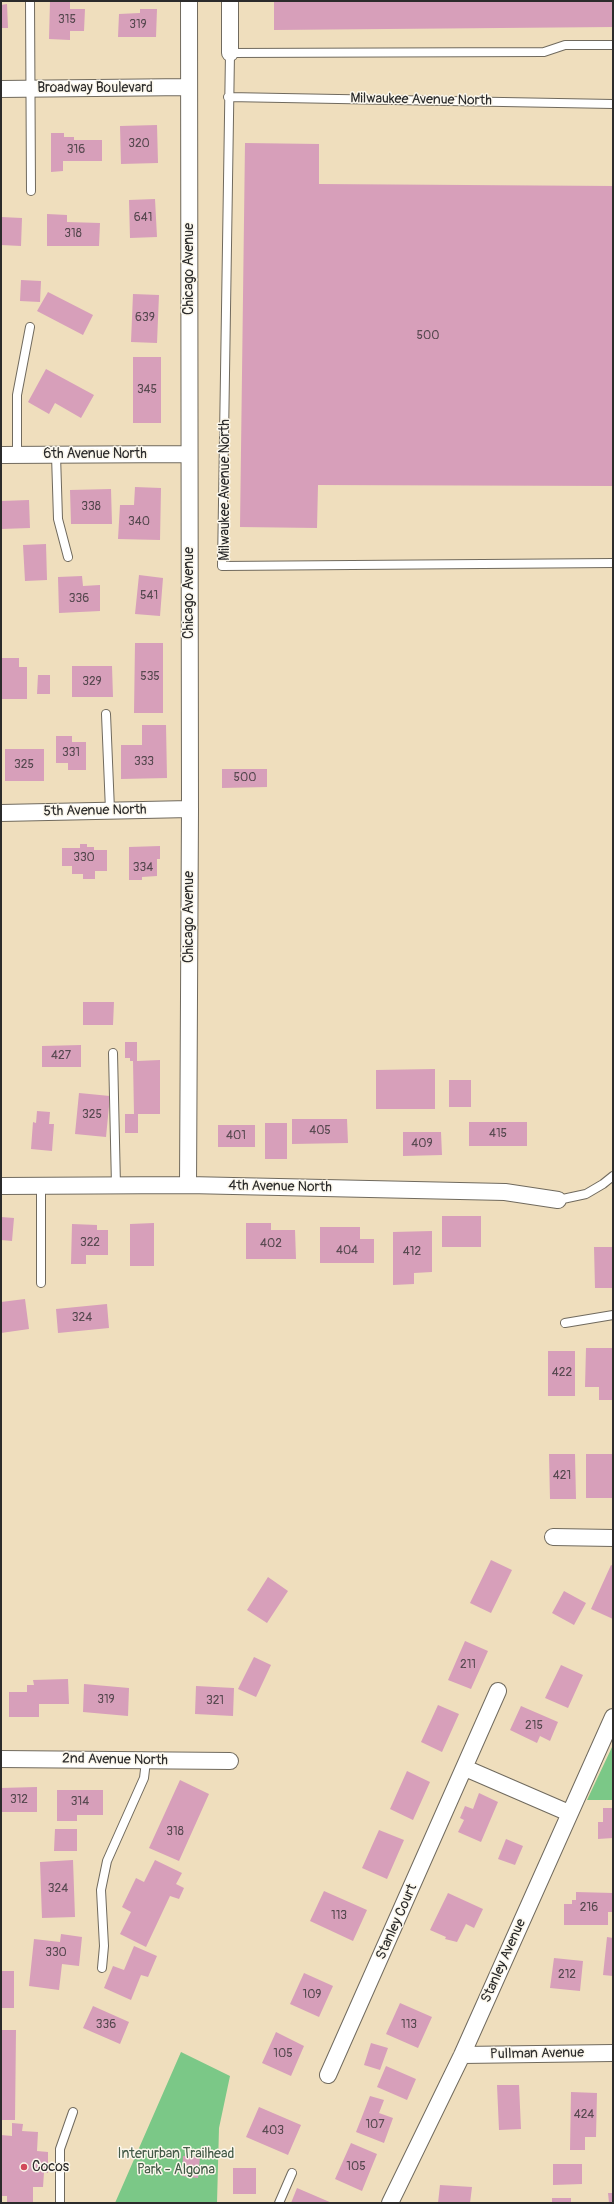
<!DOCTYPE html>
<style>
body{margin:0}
#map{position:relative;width:614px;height:2204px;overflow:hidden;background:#efdebd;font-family:Pangolin,sans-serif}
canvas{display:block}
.frame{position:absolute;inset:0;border:2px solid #2b2b2b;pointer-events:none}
</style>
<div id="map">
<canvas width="614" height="2204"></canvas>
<div class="frame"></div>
</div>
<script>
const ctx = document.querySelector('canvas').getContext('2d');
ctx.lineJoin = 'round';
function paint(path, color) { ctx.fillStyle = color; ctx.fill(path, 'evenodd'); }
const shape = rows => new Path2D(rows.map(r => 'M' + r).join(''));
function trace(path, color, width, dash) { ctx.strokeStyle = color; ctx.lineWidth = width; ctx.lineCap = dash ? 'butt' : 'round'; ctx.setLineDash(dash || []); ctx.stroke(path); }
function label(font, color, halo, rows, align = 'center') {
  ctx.font = font + ' Pangolin,sans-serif'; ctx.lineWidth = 3; ctx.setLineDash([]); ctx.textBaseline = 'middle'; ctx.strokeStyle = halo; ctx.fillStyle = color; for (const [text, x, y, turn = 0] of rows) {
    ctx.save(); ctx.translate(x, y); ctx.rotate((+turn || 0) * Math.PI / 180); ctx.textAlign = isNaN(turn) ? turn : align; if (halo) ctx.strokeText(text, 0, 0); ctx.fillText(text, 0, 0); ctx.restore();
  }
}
paint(shape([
 [613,1745,613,1800,587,1800],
 [181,2052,230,2076,219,2128,217,2203,115,2203]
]), '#7bc887');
paint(shape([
 [50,1,70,1,70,9,85,9,84,31,70,31,70,40,49,39],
 [274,1,613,1,613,27,274,30],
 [7,4,8,28,1,28,1,5],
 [140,9,157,9,156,37,118,37,119,14,140,13],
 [157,125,158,163,121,164,120,126],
 [51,133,64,133,64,137,74,137,74,140,102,140,102,161,63,161,63,171,51,172],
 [245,143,319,144,319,184,613,186,613,486,318,485,317,528,240,527],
 [155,199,157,237,130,238,129,200],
 [47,214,67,215,67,222,100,223,99,246,47,246],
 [1,217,22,218,21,246,1,245],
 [21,280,41,281,40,302,20,301],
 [48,292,93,315,83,335,37,311],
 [133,294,159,295,157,343,131,342],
 [133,357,161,357,161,423,133,423],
 [46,369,94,395,81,418,55,403,49,414,28,402],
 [135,487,161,488,160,540,118,539,120,505,134,505],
 [111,489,112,524,71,524,70,490],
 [29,500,30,528,1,529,1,501],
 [46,544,47,580,25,581,23,545],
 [139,575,163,578,160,616,135,614],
 [82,576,83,586,100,585,100,611,59,613,58,577],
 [135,643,163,643,163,713,134,713],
 [1,658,19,658,19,667,27,667,27,699,1,699],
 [72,666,112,666,113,697,72,697],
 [38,675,50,675,50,694,37,694],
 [142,725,166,725,167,778,121,779,121,745,142,745],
 [56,736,72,736,72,742,86,742,86,770,68,770,68,763,56,763],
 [5,749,44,749,44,781,5,781],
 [222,769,267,769,267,787,222,788],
 [80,844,87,844,87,847,94,847,94,850,107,850,107,871,95,871,95,879,83,879,83,874,72,874,72,866,62,866,62,848,80,848],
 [160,846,160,859,157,859,157,876,142,877,142,880,129,880,129,847],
 [83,1002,114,1002,113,1025,83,1025],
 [125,1042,137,1042,137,1061,160,1060,160,1114,138,1114,138,1133,125,1133,125,1114,134,1114,133,1061,130,1061,130,1058,125,1058],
 [81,1045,81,1067,42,1067,42,1046],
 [435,1069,435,1109,376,1109,376,1070],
 [449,1080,471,1080,471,1107,449,1107],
 [79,1093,110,1096,106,1137,75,1134],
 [37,1111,50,1112,49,1124,54,1124,52,1151,31,1149,33,1122,36,1123],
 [292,1119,347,1119,348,1143,292,1144],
 [469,1122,527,1122,527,1146,469,1146],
 [265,1123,287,1123,287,1159,265,1159],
 [218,1125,255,1125,255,1147,218,1147],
 [403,1132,441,1132,442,1155,403,1156],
 [442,1216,481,1216,481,1247,442,1247],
 [1,1217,14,1218,12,1241,1,1240],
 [154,1223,154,1266,130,1266,130,1224],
 [246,1223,271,1223,271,1230,295,1230,296,1259,246,1259],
 [72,1224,97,1225,97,1230,108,1230,108,1255,86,1255,86,1264,71,1264],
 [320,1227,360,1227,360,1239,374,1239,374,1263,320,1263],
 [432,1231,432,1272,414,1273,414,1284,393,1285,393,1232],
 [594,1247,613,1247,613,1288,595,1288],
 [25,1299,29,1329,1,1333,1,1302],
 [107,1304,109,1328,58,1333,56,1309],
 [586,1348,613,1348,613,1400,599,1400,599,1387,585,1387],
 [548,1351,575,1351,575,1396,548,1396],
 [549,1454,575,1454,576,1499,550,1499],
 [586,1454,613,1454,613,1498,586,1498],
 [491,1560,512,1570,491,1613,470,1603],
 [611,1565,613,1566,613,1619,591,1609],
 [268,1577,288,1591,267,1623,247,1610],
 [564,1591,586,1603,574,1625,552,1613],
 [465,1641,488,1651,471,1689,448,1680],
 [254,1657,271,1665,256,1697,238,1689],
 [561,1665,583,1675,568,1708,545,1698],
 [68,1679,69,1704,39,1704,39,1717,9,1717,9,1692,27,1692,27,1685,34,1685,33,1680],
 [84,1684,129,1688,128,1716,83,1712],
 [196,1686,234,1688,233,1716,195,1714],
 [438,1705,459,1714,442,1752,421,1742],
 [521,1706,558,1722,550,1741,540,1736,537,1743,510,1730],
 [407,1771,430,1782,413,1820,390,1809],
 [180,1780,209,1794,179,1861,149,1848],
 [37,1787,37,1812,1,1812,1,1788],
 [57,1790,103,1790,103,1815,77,1815,77,1821,57,1821],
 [479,1793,498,1802,481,1842,458,1832,464,1820,460,1818,465,1806,473,1809],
 [603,1808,613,1808,613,1838,598,1839,598,1822,603,1822],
 [55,1829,77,1829,77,1851,54,1851],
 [379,1830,404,1840,387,1879,362,1868],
 [506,1839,523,1846,515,1865,498,1859],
 [73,1860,75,1917,42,1918,40,1862],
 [155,1860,182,1873,176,1884,184,1888,179,1899,170,1896,146,1947,120,1934,131,1912,122,1907,136,1878,144,1882],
 [324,1891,367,1910,353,1941,310,1921],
 [576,1892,613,1893,613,1912,608,1912,608,1925,564,1925,564,1904,572,1904,572,1900,576,1900],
 [448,1893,483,1909,474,1928,466,1924,457,1942,445,1939,446,1937,430,1930],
 [61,1934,82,1937,79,1966,62,1964,59,1990,29,1986,34,1939,60,1942],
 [607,1937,613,1938,613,1976,603,1975],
 [134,1946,157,1956,148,1977,141,1975,131,2000,104,1988,113,1966,124,1970],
 [554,1958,583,1961,580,1991,550,1988],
 [1,1971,14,1971,14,2008,1,2008],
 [304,1973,333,1986,319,2017,290,2004],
 [400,2003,432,2017,418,2048,386,2034],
 [93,2006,129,2022,120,2044,83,2028],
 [1,2030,16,2030,15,2120,1,2120],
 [276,2032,304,2046,291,2076,262,2063],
 [371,2043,388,2048,380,2070,364,2065],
 [386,2066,416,2079,407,2100,377,2087],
 [497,2085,519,2085,521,2129,499,2130],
 [571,2092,597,2093,596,2137,585,2137,585,2150,570,2150],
 [370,2096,384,2100,379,2113,393,2118,384,2143,356,2132],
 [259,2107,301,2125,288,2155,246,2137],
 [12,2123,23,2124,22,2131,38,2132,37,2151,48,2152,48,2173,44,2172,43,2187,33,2187,33,2203,7,2202,7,2196,1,2196,1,2135,12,2136],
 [351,2143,377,2154,362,2191,335,2179],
 [183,2156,200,2157,198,2178,182,2176],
 [553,2164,582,2164,582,2184,553,2185],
 [233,2168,256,2168,256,2194,233,2194],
 [440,2185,472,2187,470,2203,438,2203],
 [297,2188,332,2203,291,2203],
 [608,2193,613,2193,613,2203,609,2203],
 [552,2198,571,2198,571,2203,552,2203]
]), '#d79fba');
const lane = shape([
 [30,1,31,191],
 [613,45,565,45,544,52,230,53,222,566,613,563],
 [228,97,613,104],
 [17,455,17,395,30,327],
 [56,455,58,519,68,557],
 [106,714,110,810],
 [113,1053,116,1186],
 [558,1200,586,1194,603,1184,613,1176],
 [41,1283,41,1186],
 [565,1323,613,1315],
 [102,1968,104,1946,101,1890,107,1861,144,1778,146,1761],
 [60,2203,60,2149,73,2112],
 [279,2203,292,2173]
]);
const street = shape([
 [230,53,230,1],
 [1,89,189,87],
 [1,455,189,454],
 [1,813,190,809],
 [188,1185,190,809,189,1],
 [1,1186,188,1185,505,1192,558,1200],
 [553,1537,613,1538],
 [1,1759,230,1761],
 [465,1768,569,1813],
 [462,2055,613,2053],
 [328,2075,498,1691],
 [390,2203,462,2055,613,1717]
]);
trace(lane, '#706a5e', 10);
trace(street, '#706a5e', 18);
trace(lane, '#fff', 8);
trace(street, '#fff', 16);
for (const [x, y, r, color] of [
 [24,2167,4,"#d1495b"]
]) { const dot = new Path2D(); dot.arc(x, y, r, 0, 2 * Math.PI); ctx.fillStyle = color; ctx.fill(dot); trace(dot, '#fbf7ec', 1.5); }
label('12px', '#56484f', null, [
 ["315",67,20],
 ["319",138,25],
 ["320",139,144],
 ["316",76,150],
 ["641",143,218],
 ["318",73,234],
 ["639",145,318],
 ["500",428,336],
 ["345",147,390],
 ["338",91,507],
 ["340",139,522],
 ["541",149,596],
 ["336",79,599],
 ["535",150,677],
 ["329",92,682],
 ["331",71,753],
 ["333",144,762],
 ["325",24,765],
 ["500",245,778],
 ["330",84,858],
 ["334",143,868],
 ["427",61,1056],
 ["325",92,1115],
 ["405",320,1131],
 ["415",498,1134],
 ["401",236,1136],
 ["409",422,1144],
 ["322",90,1243],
 ["402",271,1244],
 ["404",347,1251],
 ["412",412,1252],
 ["324",82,1318],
 ["422",562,1373],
 ["421",562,1476],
 ["211",468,1665],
 ["319",106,1700],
 ["321",215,1701],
 ["215",534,1726],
 ["312",19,1800],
 ["314",80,1802],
 ["318",175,1832],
 ["324",58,1889],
 ["216",589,1908],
 ["113",339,1916],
 ["330",56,1953],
 ["212",567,1975],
 ["109",312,1995],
 ["336",106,2025],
 ["113",409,2025],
 ["105",283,2054],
 ["424",584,2115],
 ["107",375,2125],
 ["403",273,2131],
 ["105",356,2167]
]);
label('14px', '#2b2b2b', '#fbf7ec', [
 ["Broadway Boulevard",95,88],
 ["Milwaukee Avenue North",421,100,1],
 ["Chicago Avenue",189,269,-90],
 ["6th Avenue North",95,454],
 ["Milwaukee Avenue North",225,490,-90],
 ["Chicago Avenue",189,593,-90],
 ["5th Avenue North",95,811,-1],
 ["Chicago Avenue",189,917,-90],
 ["4th Avenue North",280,1187,1],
 ["2nd Avenue North",115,1760,1],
 ["Stanley Court",397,1922,-66],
 ["Stanley Avenue",504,1961,-66],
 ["Pullman Avenue",537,2054,-1]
]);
label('14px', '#435a47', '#fbf7ec', [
 ["Interurban Trailhead",176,2154],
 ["Park - Algona",176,2170]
]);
label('14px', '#2b2b2b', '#fbf7ec', [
 ["Cocos",32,2167]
], 'left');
</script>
